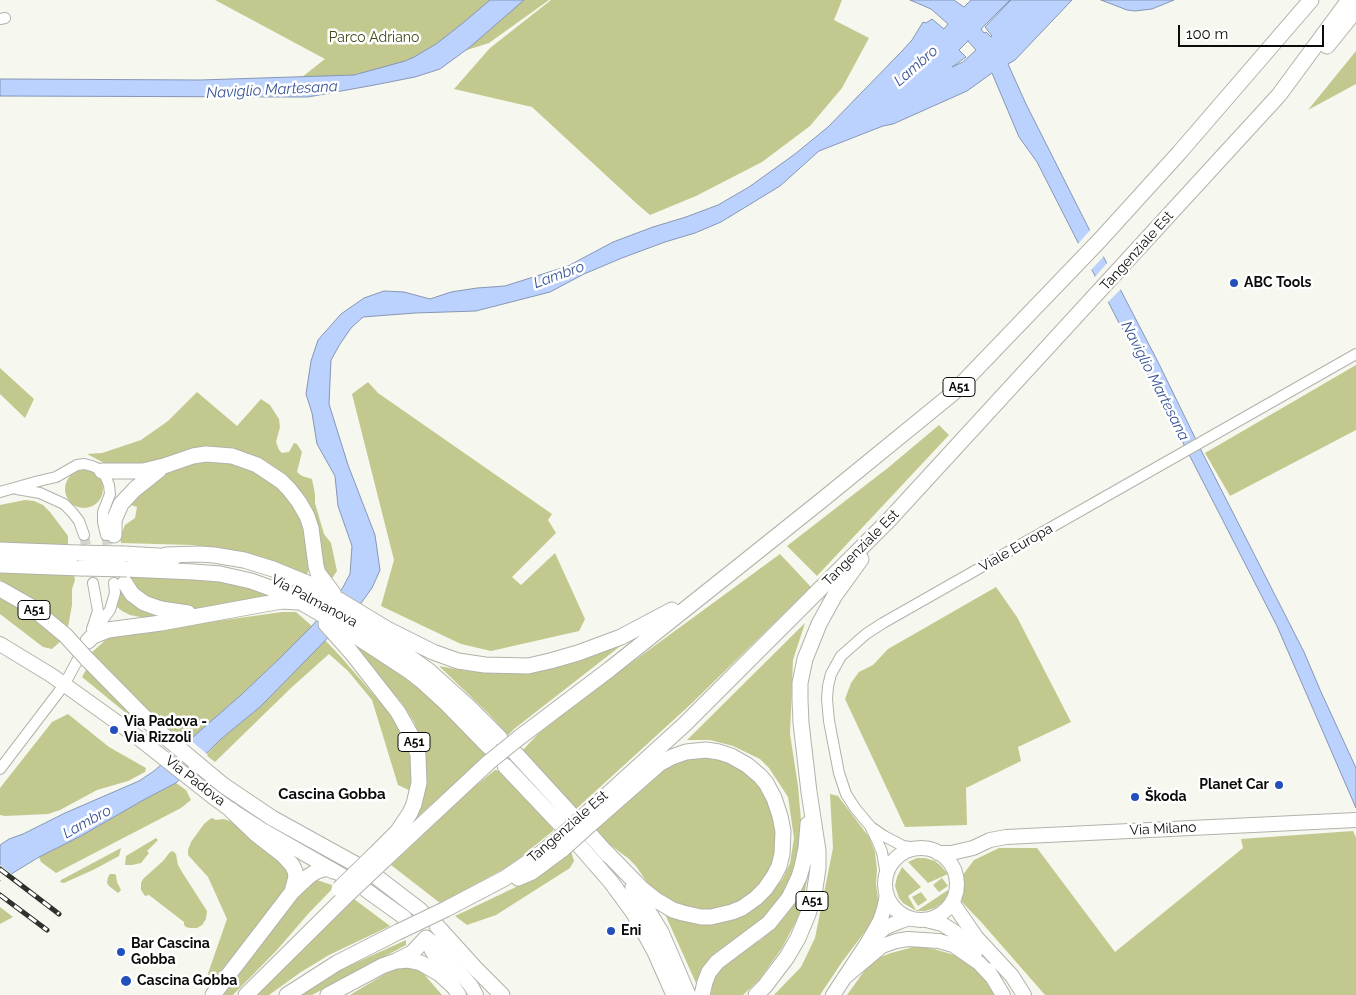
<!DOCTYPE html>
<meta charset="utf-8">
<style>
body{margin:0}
#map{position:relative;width:1356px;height:995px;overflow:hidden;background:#f6f7ee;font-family:Raleway,sans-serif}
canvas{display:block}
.scale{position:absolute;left:1178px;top:25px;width:146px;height:22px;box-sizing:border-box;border:2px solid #0b0c09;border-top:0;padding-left:6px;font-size:15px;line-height:18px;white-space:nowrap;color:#0b0c09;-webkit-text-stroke:4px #fff;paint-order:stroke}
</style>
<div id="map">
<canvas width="1356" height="995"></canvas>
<div class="scale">100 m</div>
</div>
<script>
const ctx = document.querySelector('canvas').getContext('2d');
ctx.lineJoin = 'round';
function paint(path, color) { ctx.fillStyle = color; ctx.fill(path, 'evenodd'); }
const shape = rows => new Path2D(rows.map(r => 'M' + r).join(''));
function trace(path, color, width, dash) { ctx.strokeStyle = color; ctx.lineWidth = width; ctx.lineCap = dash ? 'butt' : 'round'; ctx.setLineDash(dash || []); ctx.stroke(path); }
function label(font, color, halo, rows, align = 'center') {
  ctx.font = font + ' Raleway,sans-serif'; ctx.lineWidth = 5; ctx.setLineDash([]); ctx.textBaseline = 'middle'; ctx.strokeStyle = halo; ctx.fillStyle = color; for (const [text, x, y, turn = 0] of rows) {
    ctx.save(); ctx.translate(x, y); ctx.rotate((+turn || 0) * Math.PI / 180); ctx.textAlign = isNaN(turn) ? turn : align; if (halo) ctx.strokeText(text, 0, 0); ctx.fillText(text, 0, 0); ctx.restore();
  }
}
paint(shape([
 [215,0,549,0,489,43,372,80,359,73,354,75,302,77,325,59],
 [551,0,842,0,834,20,869,38,842,88,810,126,762,162,696,196,650,215,636,203,532,107,454,89,490,48],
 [1356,51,1356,84,1308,110],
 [1356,365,1356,430,1230,496,1205,453],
 [0,368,34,399,25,418,0,394],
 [368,382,378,393,552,514,548,520,556,533,512,577,521,585,555,553,585,619,579,631,491,651,461,644,381,606,394,560,352,394],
 [197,392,237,426,261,399,270,405,279,419,280,427,276,442,279,450,282,453,289,452,294,443,297,444,302,452,297,472,302,476,312,479,315,494,315,503,324,534,331,543,337,571,329,583,324,573,309,508,233,450,195,448,157,462,119,468,104,463,87,454,102,453,141,440,168,421],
 [939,425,949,435,817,576,787,546,889,467],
 [203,460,234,462,274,481,303,519,310,567,306,577,220,549,192,545,121,543,120,537,125,525,135,518,137,507,125,503,155,476],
 '65 489a19 19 0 1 1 38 0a19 19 0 1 1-38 0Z',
 [25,500,34,501,43,505,50,512,68,536,68,546,0,544,0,505],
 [780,554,811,587,691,704,576,809,522,751,538,734,586,696],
 [0,571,73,572,75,580,72,589,72,605,68,627,32,598,0,580],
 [128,574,224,580,276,596,201,609,185,610,157,605,131,584],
 [996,587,1017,617,1071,722,1018,747,1021,761,966,788,967,825,905,827,845,699,851,683,859,672,873,665,888,649],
 [121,589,170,615,150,619,130,615,122,611,117,607],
 [0,596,23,608,61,641,52,649,43,647,0,614],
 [282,612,296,612,312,626,279,659,241,695,183,746,90,654,110,636],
 [805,623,793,660,790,734,798,786,803,843,793,876,777,909,715,953,701,969,696,983,664,912,704,924,755,905,782,880,790,863,794,838,788,797,769,768,760,759,733,746,710,740,687,740],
 [325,640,341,657,392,716,409,747,413,772,411,791,398,785,372,700,348,671,329,654,292,687,215,762,206,755,221,739,261,706],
 [351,641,415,682,488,753,413,821,426,780,426,762,422,741,414,722,402,703,350,643],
 [623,644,514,729,508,735,488,713,439,666,467,671,501,673],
 [87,668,170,749,82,677],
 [68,714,109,747,146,768,145,772,128,781,97,790,60,810,48,814,5,816,0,815,0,788,52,722],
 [702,754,739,764,770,797,779,843,769,875,743,901,711,911,688,908,666,899,648,884,636,866,629,859,609,844,593,827,670,763],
 [495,770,502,771,554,830,511,865,440,903,391,865,474,787],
 [176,783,186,790,191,800,181,808,56,873,41,862,39,857,81,836,145,799],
 [830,794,838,796,869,837,875,852,877,870,876,884,879,905,876,917,842,962,820,995,774,995,801,967,815,938,833,848],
 [213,818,215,820,224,819,230,821,286,868,290,882,252,933,210,984,206,979,227,919,208,877,188,855,188,850,191,842,204,824,210,819],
 [1353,831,1356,837,1356,995,1045,995,982,923,962,902,959,880,974,860,999,848,1037,848,1115,952,1243,848,1241,839],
 [156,838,158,840,147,851,149,853,141,863,132,865,125,865,126,856],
 [121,848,119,856,93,870,64,883,60,882,61,880],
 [570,848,574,861,570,868,496,915,467,925,455,916,516,887,533,877],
 [170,852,173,851,176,854,178,865,182,872,207,911,206,919,202,925,197,928,190,928,186,927,184,925,184,922,149,895,145,896,141,890,141,883,143,879,163,861],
 [917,858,925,858,935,861,940,865,948,874,928,883,908,862],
 [902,867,921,887,908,896,916,910,918,910,948,890,948,894,943,902,935,908,925,911,917,911,913,909,903,903,899,898,895,886,897,877],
 [809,869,801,912,782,948,759,980,743,995,711,995,712,984,720,966,739,952,761,940,780,921,793,905],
 [110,874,114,874,116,875,117,882,121,890,118,893,109,886,107,883,108,877],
 [942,878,948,886,939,892,933,885],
 [314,879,335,886,308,914,277,950,233,995,221,995,300,892],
 [921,892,927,900,918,906,912,897],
 [354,899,390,926,329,955,301,972,269,995,252,995],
 [0,907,13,917,0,924],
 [406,940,406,945,312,995,297,995,329,975],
 [917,946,934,949,961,957,990,982,998,995,847,995,865,970,878,958,891,953],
 [405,966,415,968,423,973,442,995,350,995,395,968]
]), '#c3c98e');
const water = shape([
 [490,0,524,0,470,47,440,69,415,77,369,86,308,97,295,97,0,96,0,79,6,79,200,80,354,75,405,61,414,57,436,44,463,23,490,0],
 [910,0,954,0,964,7,971,0,1010,0,981,29,984,33,986,32,991,37,992,36,985,27,1011,0,1072,0,1015,60,1008,64,1026,104,1089,229,1158,362,1203,454,1304,652,1321,692,1356,768,1356,808,1277,626,1139,357,1118,321,1037,162,1019,137,992,73,967,91,893,124,883,126,819,151,780,186,721,222,695,233,665,242,622,258,584,274,550,292,476,311,415,313,363,317,351,328,340,344,331,360,329,404,348,465,375,535,380,570,372,588,359,606,261,706,221,739,176,783,145,799,81,836,39,857,0,881,0,845,9,839,23,834,65,813,139,781,154,771,241,695,279,659,312,626,342,589,350,574,352,546,338,506,335,476,317,444,312,413,306,394,311,361,318,340,341,314,364,298,384,291,404,292,430,299,451,292,477,288,505,286,568,266,613,242,653,227,686,217,718,205,749,187,795,154,828,127,902,51,912,40,923,22,926,23,932,19,944,29,948,24,931,9,910,0],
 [968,41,976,50,963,62,952,67,966,57,959,50,968,41],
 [1101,0,1174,0,1152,9,1135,11,1127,10,1101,0]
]);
paint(water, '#bbd1fe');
trace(water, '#8696b4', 1);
paint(shape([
 [1091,229,1105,255,1090,271,1077,245],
 [1108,262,1122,288,1107,303,1094,278],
 [188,738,208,755,183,779,160,762],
 [0,865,13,875,3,882,0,880]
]), '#f6f7ee');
trace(shape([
 [84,535,93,583],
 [106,535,114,583]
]), '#d3d4cc', 10, [10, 5]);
const minor = shape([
 [0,19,5,18],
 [17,489,40,493,64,504,72,512,79,521,84,535],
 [0,492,39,481,56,477,77,465,84,464,92,466,101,470,105,475,109,485,110,494,103,512,103,522,106,535],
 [92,629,98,611,93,583],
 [90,637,110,610,112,603,115,593,114,583],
 [0,769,64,685,83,650],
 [871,827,884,836,903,846,917,848],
 [886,875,882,852,877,840,870,826,855,808,846,794,839,773,829,721,827,699,828,686,831,674,841,656,866,634,883,623,1356,354]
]);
const major = shape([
 [0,644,51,675,132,733,213,797,231,810,259,828,345,877],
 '885 884a36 36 0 1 1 72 0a36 36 0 1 1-72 0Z',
 [938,853,951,853,960,851,973,848,990,840,1006,837,1356,820],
 [366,890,405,918],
 [952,902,976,937,1012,976,1024,995],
 [926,920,942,924,955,932,975,953],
 [426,938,437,945,442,951,471,986,476,995],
 [873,938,886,927,901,921,910,918],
 [431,949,452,985,459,995],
 [988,970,1003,995],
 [844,978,882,946,896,941,908,939,939,941,953,945,979,963,993,978],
 [833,995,868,942,880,921,884,909,887,895]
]);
const highway = shape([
 [1327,46,1356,10],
 [102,471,143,471,164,466,193,456,206,454,232,456,257,465,281,481,289,489,299,502,307,516,311,528,316,566,318,573,333,593],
 [114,535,114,520,121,504,135,489,159,470],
 [0,550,77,553],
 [124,554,175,557],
 [166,555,200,554,214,555,244,560,273,569,312,585,339,600,387,629,433,652,458,661,485,665,528,666,550,661,578,653,621,637,672,610],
 [0,565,81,568],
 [127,569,194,572,220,574,251,581,287,594,328,618,409,671,422,681,447,704,489,747],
 [125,583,132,594,144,603,161,609,188,613],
 [0,589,30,606,65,635],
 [315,598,407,655,429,671,469,707,500,738],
 [326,624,351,652,398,712,413,739,418,755,419,783,414,804,410,813,398,831,374,855],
 [88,641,93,636,108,630,161,623,259,605,282,601,298,602],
 [87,659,157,730,223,785,272,818,357,865],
 [520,737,610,669,713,587,822,500,952,394,1100,240,1179,153,1311,0],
 [516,754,570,813],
 [505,766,559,823],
 [231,810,256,834,283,855,292,865,295,871,296,877,292,892],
 [586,814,685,724,889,520,1279,95,1349,0],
 [593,822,659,764,672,757,686,752,706,750,719,752,731,756,747,765,760,776,766,783,774,798,780,816,783,831,782,854,779,866,774,876,765,889,756,898,742,908,732,912,711,917,701,917,683,913,673,910,656,900,642,889,603,849],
 [588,832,608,855],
 [577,843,611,882,633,912,655,952,674,995],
 [383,861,489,762],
 [378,878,421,911],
 [518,878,532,872,563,849],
 [633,887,661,932,688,995],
 [446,909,505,878,540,854,556,841],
 [437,926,475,968,502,995],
 [398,961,408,960,421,963,440,974,452,985],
 [213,995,292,892,309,876,317,871,327,868,333,871],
 [246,995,347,895],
 [287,995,337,963,398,932],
 [328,995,382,966,396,961,412,953,426,938],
 [702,995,705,982,709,972,717,962,769,923,789,898,799,877,802,867,806,848,808,824],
 [756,995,765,986,787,957,798,938,808,914,814,895,818,868,818,851,809,792,801,723,800,700,800,683,805,659,819,624,835,595,861,559]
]);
trace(minor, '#b1b2a9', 12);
trace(major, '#b1b2a9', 16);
trace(highway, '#b1b2a9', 17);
trace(minor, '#fff', 10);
trace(major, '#fff', 14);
trace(highway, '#fff', 15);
const rail = shape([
 [0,869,59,914],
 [0,895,47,930]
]);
trace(rail, '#30312d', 5);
trace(rail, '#fff', 3, [9]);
const highwayBridge = shape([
 [77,553,124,554],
 [81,568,127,569],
 [65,635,87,659],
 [489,762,520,737],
 [556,841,586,814],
 [563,849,593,822],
 [339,889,374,855],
 [347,895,383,861],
 [398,932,446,909]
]);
trace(highwayBridge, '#b1b2a9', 17, []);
trace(highwayBridge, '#fff', 15);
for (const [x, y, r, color] of [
 [1234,283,5,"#234fbd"],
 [114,730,5,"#234fbd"],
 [1279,785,5,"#234fbd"],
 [1135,797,5,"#234fbd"],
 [611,931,5,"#234fbd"],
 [121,952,5,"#234fbd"],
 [126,981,6,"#234fbd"]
]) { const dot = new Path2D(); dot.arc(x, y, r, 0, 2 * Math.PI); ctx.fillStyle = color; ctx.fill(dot); trace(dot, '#fff', 2); }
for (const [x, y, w] of [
 [959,387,32],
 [34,610,32],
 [414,742,32],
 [812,901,32]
]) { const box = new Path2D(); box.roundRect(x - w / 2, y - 9.5, w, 19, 4); ctx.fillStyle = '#fff'; ctx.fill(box); trace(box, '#0b0c09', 1); }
label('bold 12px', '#0b0c09', null, [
 ["A51",959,387],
 ["A51",34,610],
 ["A51",414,742],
 ["A51",812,901]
]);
label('14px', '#464a1b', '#fff', [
 ["Parco Adriano",374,38]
]);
label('14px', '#0b0c09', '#fff', [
 ["Tangenziale Est",1137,251,-48],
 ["Tangenziale Est",861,548,-45],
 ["Viale Europa",1016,548,-30],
 ["Via Palmanova",314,601,28],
 ["Via Padova",195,781,38],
 ["Tangenziale Est",568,827,-41],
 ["Via Milano",1163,829,-3]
]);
label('bold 14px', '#0b0c09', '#fff', [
 ["ABC Tools",1244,283],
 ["Via Padova -",124,722],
 ["Via Rizzoli",124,738],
 ["Planet Car",1269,785,"right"],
 ["Škoda",1145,797],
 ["Eni",621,931],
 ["Bar Cascina",131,944],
 ["Gobba",131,960],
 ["Cascina Gobba",137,981]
], 'left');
label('italic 15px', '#375496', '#fff', [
 ["Lambro",916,66,-41],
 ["Naviglio Martesana",272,90,-3],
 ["Lambro",559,275,-20],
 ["Naviglio Martesana",1155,381,63],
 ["Lambro",87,822,-29]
]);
label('bold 15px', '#0b0c09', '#fff', [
 ["Cascina Gobba",332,794]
]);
</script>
